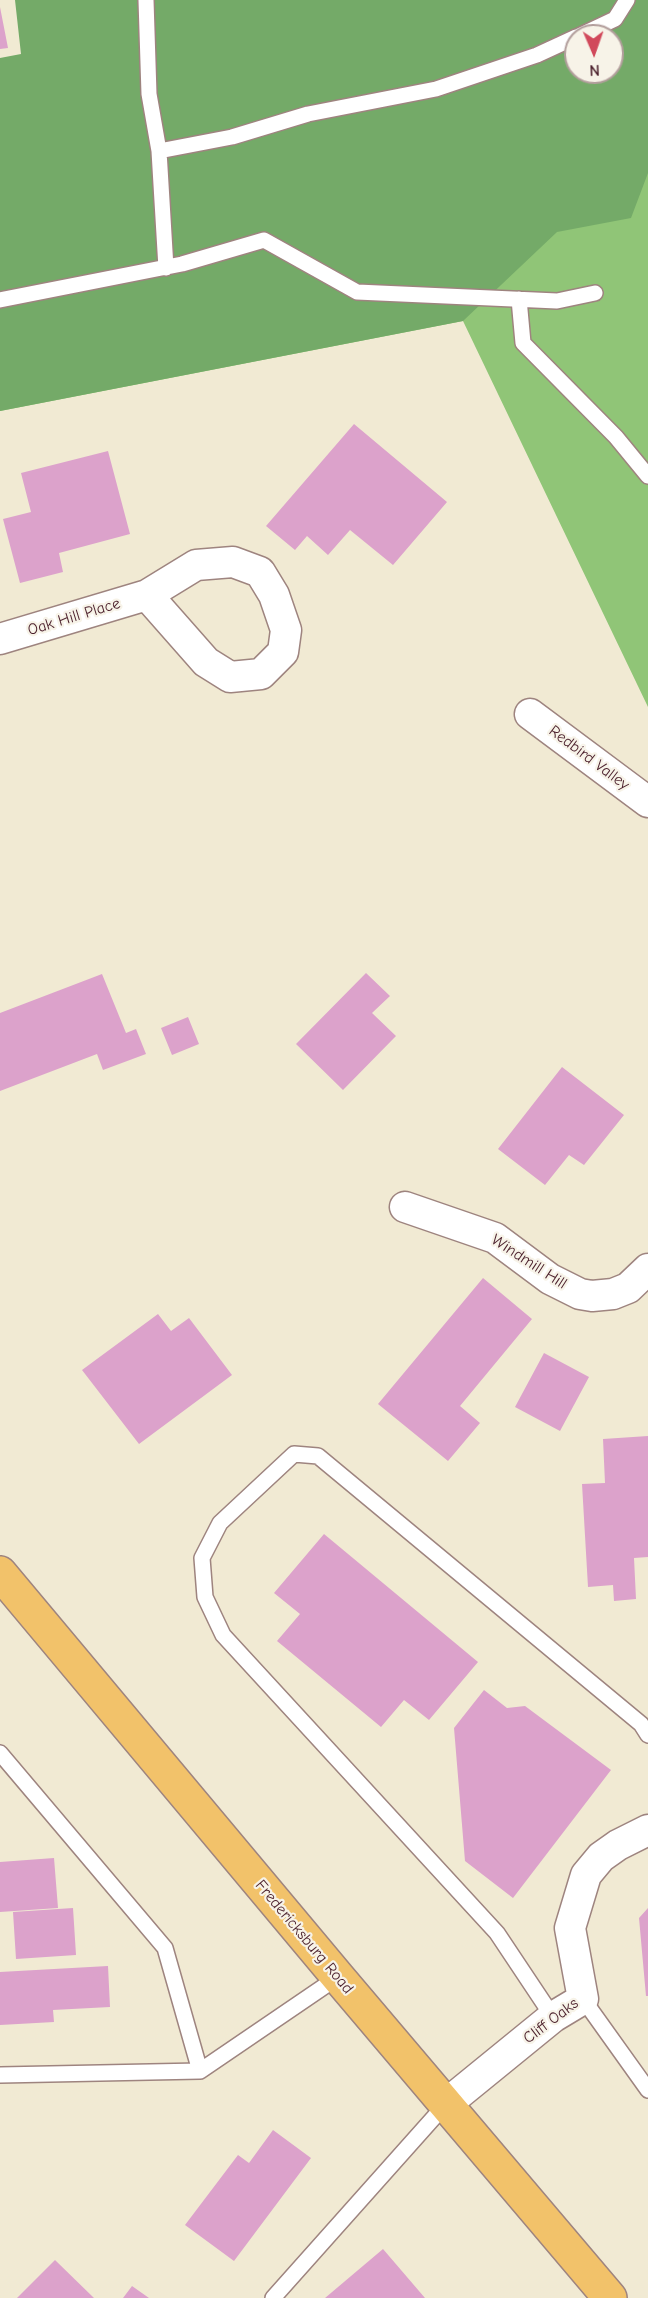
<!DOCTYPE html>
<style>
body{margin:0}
#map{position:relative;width:648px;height:2298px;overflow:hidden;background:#f1ead3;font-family:"Comic Neue",sans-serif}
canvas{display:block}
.north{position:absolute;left:564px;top:24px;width:60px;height:60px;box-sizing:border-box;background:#f7f3e8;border:2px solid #b29e9c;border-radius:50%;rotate:178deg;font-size:16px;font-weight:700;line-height:24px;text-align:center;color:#4a1f2b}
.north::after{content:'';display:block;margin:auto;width:21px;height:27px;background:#d1495b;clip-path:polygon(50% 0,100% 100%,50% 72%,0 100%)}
</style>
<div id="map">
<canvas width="648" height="2298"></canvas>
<div class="north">N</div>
</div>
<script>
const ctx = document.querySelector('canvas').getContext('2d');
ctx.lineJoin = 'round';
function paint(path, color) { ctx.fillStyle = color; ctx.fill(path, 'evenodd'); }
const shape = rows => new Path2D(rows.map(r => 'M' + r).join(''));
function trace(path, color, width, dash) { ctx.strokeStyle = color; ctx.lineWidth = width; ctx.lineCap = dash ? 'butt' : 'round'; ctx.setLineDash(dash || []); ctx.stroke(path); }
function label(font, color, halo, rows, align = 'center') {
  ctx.font = font + ' "Comic Neue",sans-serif'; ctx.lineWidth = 4.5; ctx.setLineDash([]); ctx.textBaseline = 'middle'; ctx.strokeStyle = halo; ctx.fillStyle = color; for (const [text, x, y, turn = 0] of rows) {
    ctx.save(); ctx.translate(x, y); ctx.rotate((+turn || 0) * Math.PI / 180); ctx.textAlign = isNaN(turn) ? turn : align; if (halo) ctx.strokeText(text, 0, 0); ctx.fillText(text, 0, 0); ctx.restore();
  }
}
paint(shape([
 [648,87,648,707,463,321,0,411,0,170]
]), '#90c577');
paint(shape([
 [15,0,648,0,648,173,631,218,557,232,463,321,0,411,0,58,21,54],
 [576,36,612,36,612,72,576,72]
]), '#74aa68');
paint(shape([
 [0,7,8,48,0,49],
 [354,424,447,502,393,565,350,530,328,555,307,536,295,550,266,526],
 [108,451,130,534,59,553,63,572,20,583,3,519,31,512,21,473],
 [366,973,390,996,372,1013,396,1036,343,1090,296,1044],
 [102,974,126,1033,136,1029,146,1054,103,1070,97,1054,0,1091,0,1013],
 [188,1017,199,1044,172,1055,161,1028],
 [562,1067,624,1115,584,1165,569,1155,545,1185,498,1149],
 [483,1278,532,1319,460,1406,480,1423,448,1461,378,1404],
 [158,1314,171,1331,189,1318,232,1375,139,1444,82,1370],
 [544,1353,589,1377,560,1431,515,1407],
 [648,1436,648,1557,634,1558,636,1599,614,1601,613,1585,588,1587,582,1484,605,1483,603,1439],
 [324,1534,478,1662,429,1720,404,1700,381,1727,277,1641,300,1614,274,1593],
 [484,1690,507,1708,525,1706,611,1770,513,1898,465,1861,454,1728],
 [54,1858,58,1908,0,1912,0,1862],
 [73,1908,76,1955,16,1959,13,1912],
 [648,1908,648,1996,646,1996,639,1918],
 [108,1966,110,2007,53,2010,54,2022,0,2025,0,1972],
 [273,2130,311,2158,234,2261,185,2225,238,2155,249,2163],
 [383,2249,425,2298,325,2298],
 [55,2260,94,2298,17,2298],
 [132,2286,149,2298,123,2298]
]), '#dca2cb');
const lane = shape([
 [146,0,149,94,159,151,166,268],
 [579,36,615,19,627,0],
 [159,151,232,137,308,114,436,89,537,55,576,37],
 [519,299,523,343,616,437,648,476],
 [0,300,182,264,264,240,357,292,557,301,595,293],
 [0,1753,165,1948,200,2071],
 [583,1999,648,2090],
 [553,2017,497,1933,223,1635,205,1597,202,1558,220,1523,294,1454,318,1456,641,1724,648,1735],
 [0,2075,200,2071,338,1977],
 [273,2298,445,2105]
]);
const street = shape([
 [0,639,147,595,196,565,233,562,260,572,274,595,286,630,283,652,261,674,230,677,206,662,147,595],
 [530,714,648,802],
 [405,1207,495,1238,550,1279,580,1294,592,1296,613,1294,628,1288,648,1269],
 [445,2105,553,2017,583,1999,570,1928,586,1875,601,1857,618,1845,648,1830]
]);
const primary = shape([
 [0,1573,338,1977,610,2298]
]);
trace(lane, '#9e847f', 18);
trace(street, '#9e847f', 33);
trace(primary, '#9e847f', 36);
trace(lane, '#fff', 15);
trace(street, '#fff', 30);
trace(primary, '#f2c26a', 33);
label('16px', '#4a1f2b', '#f7f3e8', [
 ["Oak Hill Place",74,617,-17],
 ["Redbird Valley",589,758,37],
 ["Windmill Hill",529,1262,33],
 ["Fredericksburg Road",304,1937,50],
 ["Cliff Oaks",551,2021,-37]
]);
</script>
